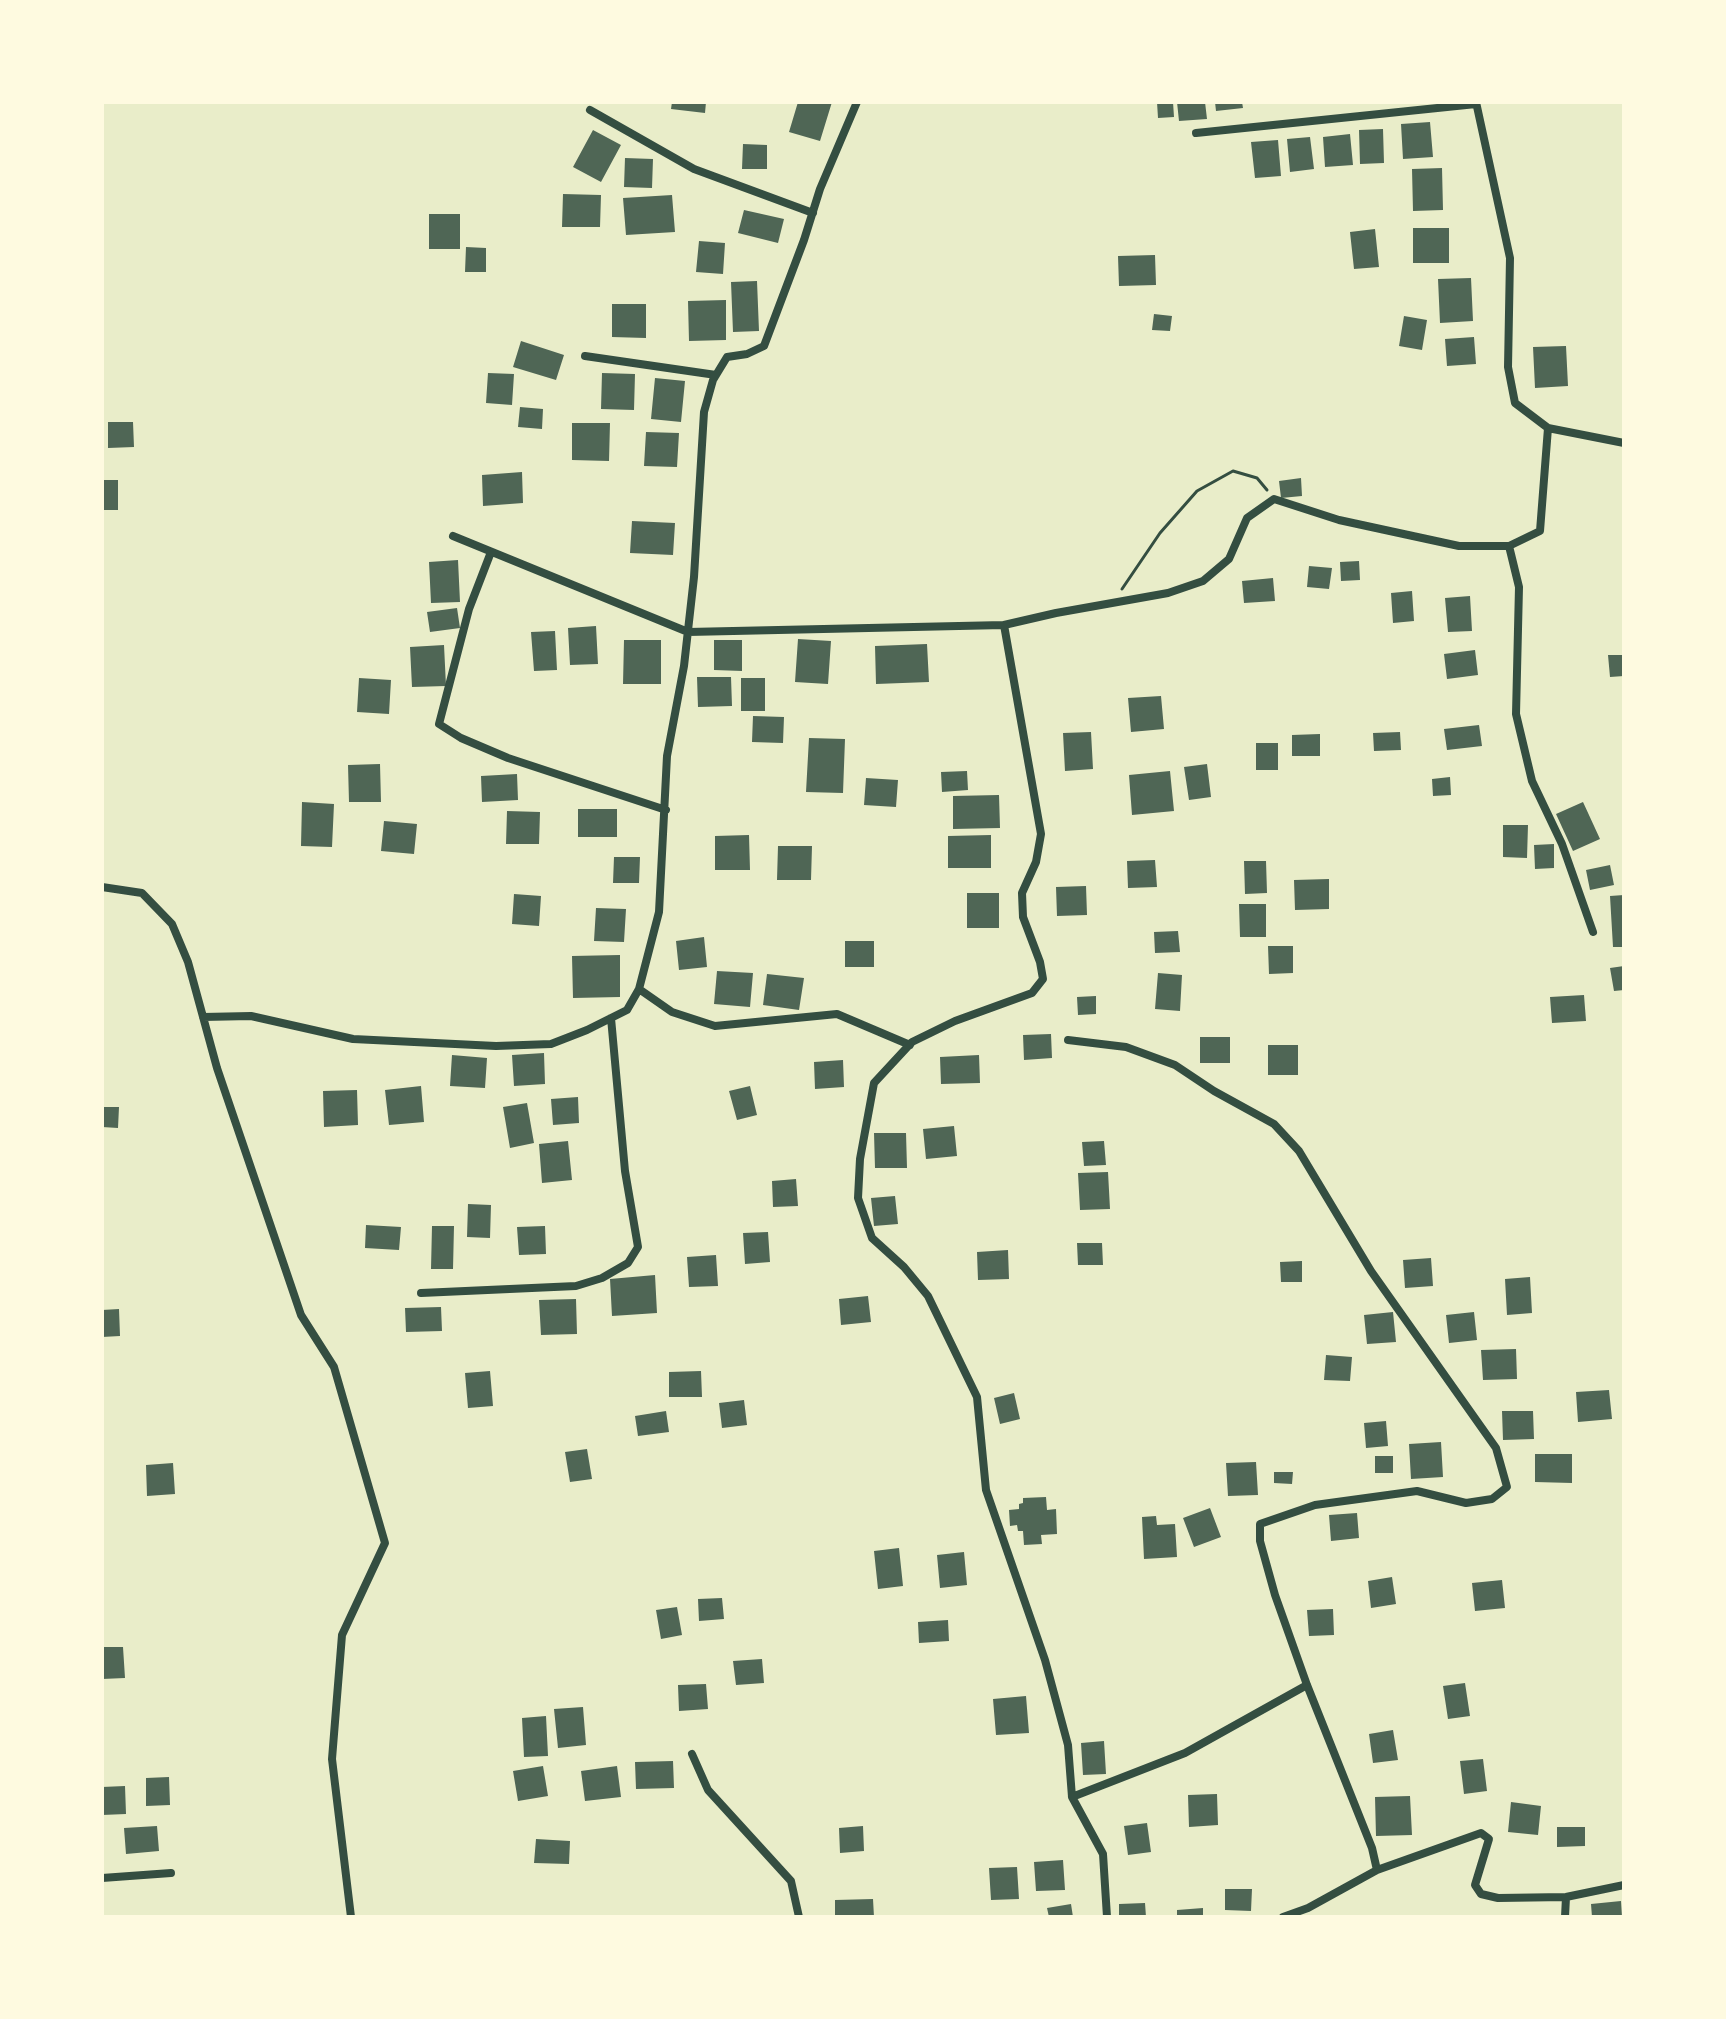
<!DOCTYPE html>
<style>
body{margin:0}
#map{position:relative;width:1726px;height:2019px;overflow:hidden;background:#e9edc9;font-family:"Roboto Serif",serif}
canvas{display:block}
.frame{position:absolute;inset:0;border:104px solid #fefae0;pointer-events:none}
</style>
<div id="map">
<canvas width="1726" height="2019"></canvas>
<div class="frame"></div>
</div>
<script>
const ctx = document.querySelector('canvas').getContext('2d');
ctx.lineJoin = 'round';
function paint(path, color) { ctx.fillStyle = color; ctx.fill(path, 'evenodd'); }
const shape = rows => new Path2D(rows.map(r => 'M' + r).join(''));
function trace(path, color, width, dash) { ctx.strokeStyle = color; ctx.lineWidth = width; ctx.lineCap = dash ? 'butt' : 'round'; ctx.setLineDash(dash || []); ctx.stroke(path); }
paint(shape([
 [672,102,706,102,705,113,671,109],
 [798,102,832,102,820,141,789,132],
 [1157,102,1173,102,1174,117,1158,118],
 [1177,102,1205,102,1207,119,1179,121],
 [1215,102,1242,102,1243,108,1216,111],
 [1430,122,1433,157,1403,159,1401,124],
 [1383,129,1384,163,1360,164,1359,130],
 [593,130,621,145,601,182,573,167],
 [1350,134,1353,165,1325,167,1323,137],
 [1310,137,1314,169,1290,172,1287,139],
 [1278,140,1281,176,1255,178,1251,142],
 [743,144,767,145,767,169,742,169],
 [625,158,653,159,652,188,624,187],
 [1442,168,1443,210,1413,211,1412,169],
 [563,194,601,195,600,227,562,227],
 [672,195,675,232,626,235,623,198],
 [744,210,784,219,778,243,738,233],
 [429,214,460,214,460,249,429,249],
 [1413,228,1449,228,1449,263,1413,263],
 [1375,229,1379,267,1354,269,1350,232],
 [699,241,725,243,723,274,696,272],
 [466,247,486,248,486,272,465,272],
 [1155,255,1156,285,1119,286,1118,256],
 [1471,278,1473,321,1440,323,1438,279],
 [757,281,759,331,733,332,731,282],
 [726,300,726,340,689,341,688,301],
 [612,304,646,304,646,338,612,337],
 [1154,314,1172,316,1170,331,1152,330],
 [1404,316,1427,320,1422,350,1399,346],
 [1474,337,1476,364,1447,366,1445,339],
 [521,341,564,355,556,380,513,367],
 [1566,346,1568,386,1535,388,1533,347],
 [488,373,514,374,512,405,486,403],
 [602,373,635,374,634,410,601,409],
 [655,378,685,381,681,422,651,419],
 [520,407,543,409,542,429,518,427],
 [108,422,133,422,134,447,108,448],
 [572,423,610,423,609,461,572,460],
 [646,432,679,433,677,467,644,466],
 [522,472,523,503,483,506,482,475],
 [1301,478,1302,496,1281,498,1279,481],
 [102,480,118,480,118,510,102,510],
 [632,521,675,523,673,555,630,553],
 [458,560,460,602,431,603,429,562],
 [1359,561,1360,580,1341,581,1340,562],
 [1309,566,1332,568,1329,589,1307,587],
 [1273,578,1275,601,1244,603,1242,581],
 [1412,591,1414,621,1393,623,1391,593],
 [1470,596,1472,631,1448,632,1445,598],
 [457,608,460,628,430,632,427,612],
 [596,626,598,664,570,665,568,628],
 [555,631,557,670,534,671,531,632],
 [798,639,831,641,828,684,795,682],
 [624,640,661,640,661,684,623,684],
 [714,640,742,640,742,671,714,670],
 [927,644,929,682,876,684,875,646],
 [444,645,446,686,412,687,410,647],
 [1475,650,1478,675,1447,679,1444,654],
 [1608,655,1624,655,1624,676,1610,677],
 [697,677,731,677,732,706,698,707],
 [359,678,391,680,389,714,357,712],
 [741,678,765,678,765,711,741,711],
 [1161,696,1164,729,1131,732,1128,698],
 [753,716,784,717,783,743,752,742],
 [1479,725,1482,746,1447,750,1444,729],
 [1091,732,1093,769,1065,771,1063,733],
 [1400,732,1401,750,1374,751,1373,733],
 [1320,734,1320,756,1292,756,1292,735],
 [809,738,845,739,843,793,806,792],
 [1256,743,1278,743,1278,770,1256,770],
 [380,764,381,802,349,802,348,765],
 [1207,764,1211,797,1189,800,1184,767],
 [967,771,968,790,942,792,941,772],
 [1170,771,1174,811,1132,815,1129,775],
 [517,774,518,800,482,802,481,776],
 [1450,777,1451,795,1433,796,1432,779],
 [866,778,898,780,896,807,864,805],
 [999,795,1000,828,953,829,953,796],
 [302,802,334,804,332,847,301,846],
 [1583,802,1600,839,1573,851,1556,814],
 [578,809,617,809,617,837,578,837],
 [507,811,540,812,539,844,506,844],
 [384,821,417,824,414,854,381,851],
 [1503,825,1528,825,1527,858,1503,857],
 [749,835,750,870,715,870,715,836],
 [991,835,991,868,948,868,948,836],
 [1554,844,1554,868,1535,869,1534,845],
 [778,846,812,846,811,880,777,880],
 [614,857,640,857,639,883,613,883],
 [1155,860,1157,887,1128,888,1127,861],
 [1244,861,1266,861,1267,893,1245,894],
 [1610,865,1614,885,1590,890,1586,870],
 [1329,879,1329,909,1295,910,1294,880],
 [1086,886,1087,915,1057,916,1056,887],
 [967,893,999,893,999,928,967,928],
 [514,894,541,896,539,926,512,924],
 [1624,895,1624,947,1613,947,1610,896],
 [1239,904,1266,904,1266,937,1240,937],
 [596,908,626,909,624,942,594,941],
 [1178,931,1180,952,1155,953,1154,932],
 [704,937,707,967,679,970,676,941],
 [845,941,874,941,874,967,845,967],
 [1268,946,1293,946,1293,973,1269,974],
 [620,955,620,997,573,998,572,956],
 [1624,966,1624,990,1614,991,1610,968],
 [717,971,753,973,750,1007,714,1004],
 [1158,973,1182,975,1180,1011,1155,1009],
 [767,974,804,978,799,1010,763,1005],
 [1584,995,1586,1021,1552,1023,1550,997],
 [1096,996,1096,1014,1078,1015,1077,997],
 [1051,1034,1052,1058,1024,1060,1023,1035],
 [1200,1037,1230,1037,1230,1063,1200,1063],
 [1268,1045,1298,1045,1298,1075,1268,1075],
 [544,1053,545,1084,514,1086,512,1055],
 [452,1055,487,1058,485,1088,450,1086],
 [979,1055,980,1083,941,1084,940,1057],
 [843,1060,844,1087,815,1089,814,1062],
 [421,1086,424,1122,389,1125,385,1090],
 [750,1086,757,1115,737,1120,729,1091],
 [357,1090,358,1125,324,1127,323,1091],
 [578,1097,579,1123,553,1125,551,1099],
 [527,1103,534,1143,510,1148,503,1107],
 [102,1107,119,1107,118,1128,102,1127],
 [954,1126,957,1156,926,1159,923,1129],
 [874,1133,906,1133,907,1168,875,1168],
 [568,1141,572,1180,542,1183,539,1144],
 [1104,1141,1106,1165,1084,1166,1082,1142],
 [1108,1172,1110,1209,1080,1210,1078,1173],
 [796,1179,798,1206,773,1207,772,1181],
 [895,1196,898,1224,874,1226,871,1198],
 [468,1204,491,1205,490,1238,467,1237],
 [366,1225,401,1227,399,1250,365,1248],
 [432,1226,454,1226,453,1269,431,1269],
 [545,1226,546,1254,519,1255,517,1227],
 [768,1232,770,1262,745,1264,743,1233],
 [1077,1243,1102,1243,1103,1265,1078,1265],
 [1008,1250,1009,1279,978,1280,977,1252],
 [716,1255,718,1286,689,1287,687,1257],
 [1431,1258,1433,1286,1405,1288,1403,1260],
 [1302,1261,1302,1282,1281,1282,1280,1262],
 [655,1275,657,1313,612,1316,610,1279],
 [1530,1277,1532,1313,1507,1315,1505,1279],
 [868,1296,871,1322,841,1325,839,1299],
 [576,1299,577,1334,541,1335,539,1300],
 [441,1307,442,1331,406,1332,405,1308],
 [119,1309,120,1336,102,1337,102,1310],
 [1393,1312,1396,1342,1367,1344,1364,1315],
 [1474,1312,1477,1340,1449,1343,1446,1315],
 [1516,1349,1517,1379,1483,1380,1481,1350],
 [1326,1355,1352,1357,1350,1381,1324,1380],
 [490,1371,493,1406,468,1408,465,1373],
 [701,1371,702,1397,669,1397,669,1372],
 [1609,1390,1612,1419,1578,1422,1576,1392],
 [1014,1393,1020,1419,1000,1424,994,1398],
 [744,1400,747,1425,722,1428,719,1403],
 [666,1411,669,1432,638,1436,635,1416],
 [1502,1411,1533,1411,1534,1439,1503,1440],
 [1386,1421,1388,1446,1366,1448,1364,1423],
 [1441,1442,1443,1477,1411,1479,1409,1444],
 [587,1449,592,1479,570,1482,565,1452],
 [1535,1454,1572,1454,1572,1483,1535,1482],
 [1375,1456,1393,1456,1393,1473,1375,1473],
 [1256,1462,1258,1495,1228,1496,1226,1463],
 [173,1463,175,1494,147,1496,146,1465],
 [1274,1472,1293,1472,1292,1484,1274,1483],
 [1046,1497,1047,1510,1056,1509,1057,1534,1041,1535,1042,1544,1024,1545,1023,1531,1018,1531,1017,1525,1010,1526,1009,1510,1019,1509,1019,1504,1023,1503,1023,1498],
 [1210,1508,1221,1537,1194,1547,1183,1518],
 [1357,1513,1359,1538,1331,1541,1329,1515],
 [1156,1516,1157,1525,1175,1524,1177,1557,1144,1559,1142,1517],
 [899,1548,903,1586,878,1589,874,1551],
 [964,1552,967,1585,940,1588,937,1555],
 [1392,1577,1396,1604,1371,1608,1368,1581],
 [1502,1580,1505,1608,1475,1611,1472,1583],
 [722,1598,724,1619,699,1621,698,1599],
 [677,1607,682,1635,661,1639,656,1610],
 [1333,1609,1334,1635,1309,1636,1307,1610],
 [948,1620,949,1641,919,1643,918,1622],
 [102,1647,123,1647,125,1678,102,1679],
 [762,1659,764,1683,736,1685,733,1661],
 [1465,1683,1470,1716,1448,1719,1443,1686],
 [706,1684,708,1709,679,1711,678,1685],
 [1026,1696,1029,1733,996,1735,993,1699],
 [583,1707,586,1745,558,1748,554,1709],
 [546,1716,548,1756,524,1757,522,1718],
 [1393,1730,1398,1760,1373,1763,1369,1734],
 [1104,1741,1106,1774,1083,1775,1081,1743],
 [1483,1759,1487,1791,1464,1794,1460,1761],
 [673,1761,674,1788,636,1789,635,1762],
 [543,1766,548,1796,518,1801,513,1771],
 [617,1766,621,1797,585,1801,581,1771],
 [169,1777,170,1805,146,1806,146,1778],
 [125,1786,126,1814,102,1815,102,1787],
 [1217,1794,1218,1825,1189,1827,1188,1795],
 [1410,1796,1412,1835,1376,1836,1375,1797],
 [1511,1802,1541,1806,1538,1835,1508,1832],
 [1147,1823,1151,1852,1128,1855,1124,1826],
 [157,1826,159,1851,126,1854,124,1828],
 [863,1826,864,1851,840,1853,839,1828],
 [1557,1827,1585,1827,1585,1846,1557,1847],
 [536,1839,570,1841,569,1864,534,1863],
 [1063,1860,1065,1890,1036,1891,1034,1862],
 [1017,1867,1019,1899,991,1900,989,1868],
 [1225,1889,1252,1889,1251,1911,1225,1910],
 [873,1899,874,1917,835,1917,835,1900],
 [1621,1901,1622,1917,1592,1917,1591,1904],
 [1145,1903,1146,1917,1119,1917,1119,1904],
 [1071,1904,1073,1917,1049,1917,1047,1908],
 [1203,1908,1203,1917,1177,1917,1177,1910]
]), '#4f6655');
trace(shape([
 [1122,589,1160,533,1197,491,1233,471,1257,478,1267,490]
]), '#344e41', 3);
trace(shape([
 [857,102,820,189,804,240,764,346,747,354,727,357,713,380,704,412,694,577,684,666,667,756,659,912,639,989,672,1012,715,1026,837,1014,910,1045],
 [1476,102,1510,258,1508,367,1515,403,1548,428,1624,443],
 [590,110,694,169,813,213],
 [1196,133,1476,104],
 [585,356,716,375],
 [453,536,688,632,1004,625],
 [1509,546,1519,587,1516,714,1532,781,1562,844,1593,932],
 [491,552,469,609,439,724,461,738,508,758,666,810],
 [102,887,142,893,172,924,188,962,217,1068,301,1315,334,1367,385,1543,342,1635,332,1759,351,1917],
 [203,1017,251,1016,353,1039,496,1046,551,1044,587,1030,627,1010,639,989],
 [1068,1040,1126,1047,1175,1065,1214,1091,1274,1124,1299,1151,1371,1271,1496,1448,1507,1487,1492,1499,1466,1503,1417,1491,1315,1505,1260,1524,1260,1541,1275,1595,1307,1685,1372,1848,1377,1870],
 [421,1293,576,1286,602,1278,628,1263,638,1247,625,1171,611,1018],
 [692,1754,708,1790,791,1881,799,1917],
 [1072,1797,1185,1753,1307,1685],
 [102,1878,171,1873],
 [1107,1917,1103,1854,1072,1797,1068,1745,1045,1660,986,1490,977,1397,928,1296,904,1267,872,1238,858,1198,860,1159,874,1083,912,1042,955,1021,1032,993,1043,979,1040,962,1023,917,1022,893,1036,862,1041,834,1004,625,1056,613,1168,593,1203,581,1229,559,1247,518,1274,499,1339,520,1459,546,1509,546,1540,531,1548,428],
 [1283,1917,1308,1908,1377,1870,1481,1833,1489,1839,1475,1885,1481,1894,1498,1898,1566,1897,1624,1885],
 [1565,1917,1566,1897]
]), '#344e41', 8);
</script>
